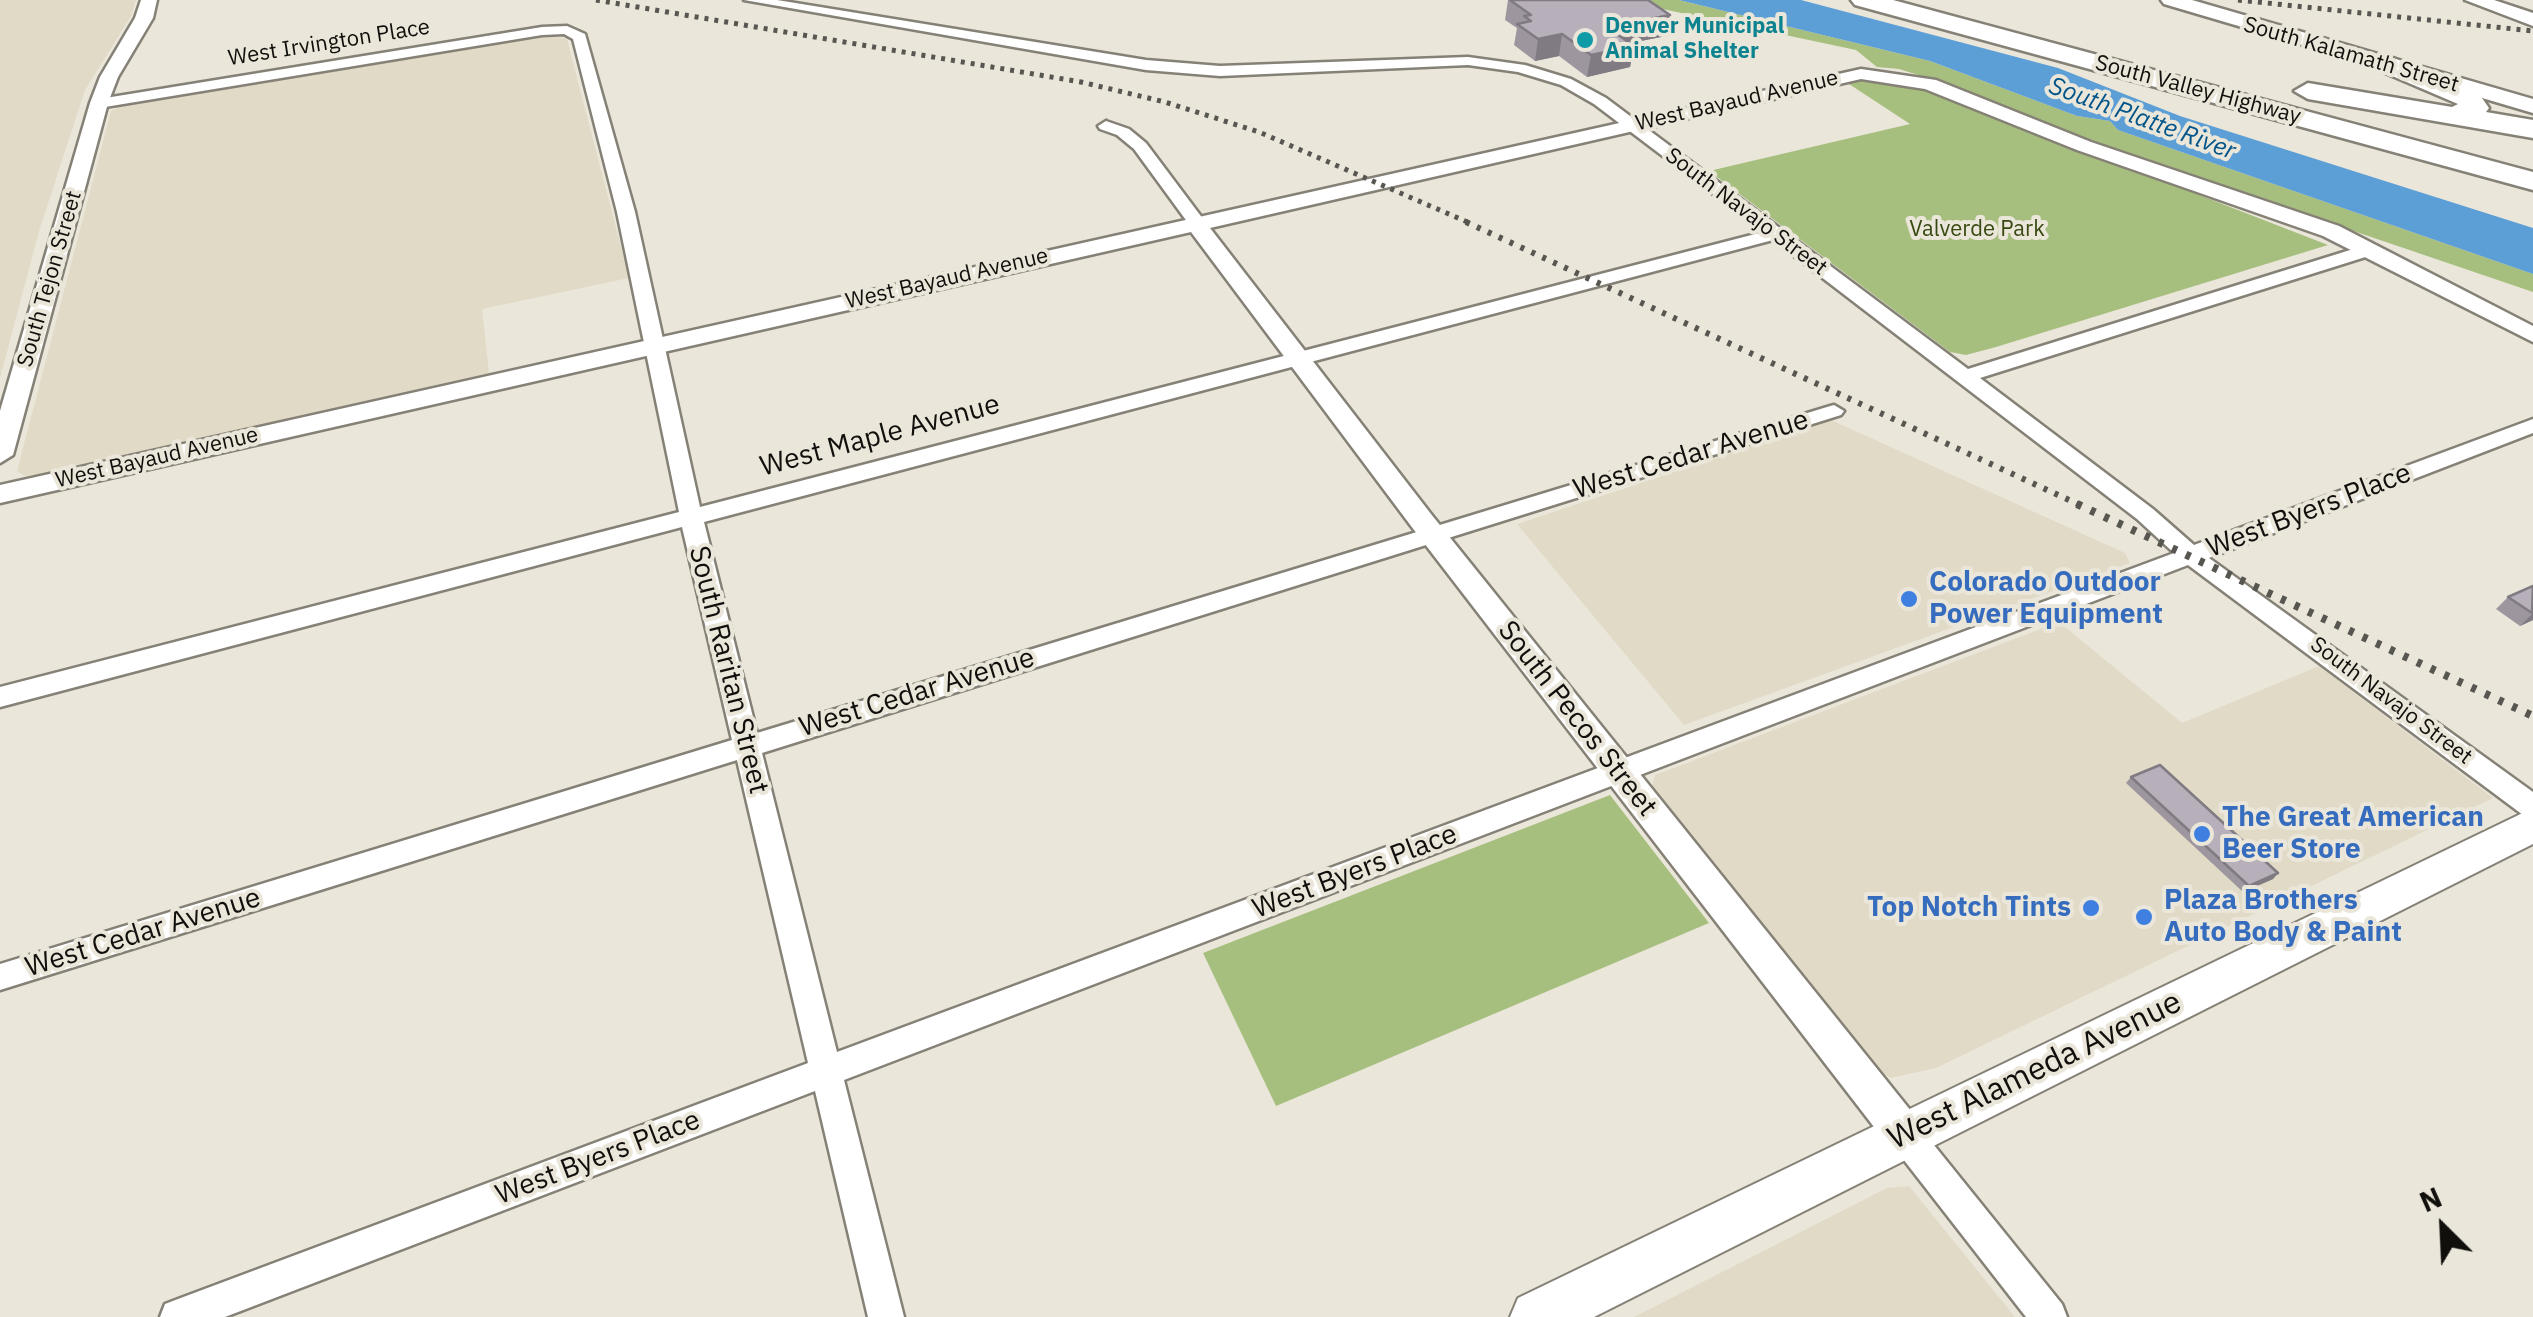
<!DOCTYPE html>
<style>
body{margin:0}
#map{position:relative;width:2533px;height:1317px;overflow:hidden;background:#eae6da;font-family:"IBM Plex Sans",sans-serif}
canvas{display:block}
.north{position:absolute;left:2393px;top:1177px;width:100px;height:100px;-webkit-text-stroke:8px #eae6da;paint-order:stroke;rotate:336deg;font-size:28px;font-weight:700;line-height:40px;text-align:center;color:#110f0c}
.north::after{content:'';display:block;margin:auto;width:35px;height:45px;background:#110f0c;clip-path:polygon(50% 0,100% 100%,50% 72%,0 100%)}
</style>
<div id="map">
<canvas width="2533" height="1317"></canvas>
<div class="north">N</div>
</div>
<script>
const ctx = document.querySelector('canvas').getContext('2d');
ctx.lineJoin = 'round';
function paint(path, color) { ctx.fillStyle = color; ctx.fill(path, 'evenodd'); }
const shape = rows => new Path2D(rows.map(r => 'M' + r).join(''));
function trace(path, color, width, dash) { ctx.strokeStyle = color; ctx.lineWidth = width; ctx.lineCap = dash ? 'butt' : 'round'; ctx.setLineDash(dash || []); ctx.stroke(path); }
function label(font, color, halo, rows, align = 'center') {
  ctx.font = font + ' "IBM Plex Sans",sans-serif'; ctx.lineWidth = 8; ctx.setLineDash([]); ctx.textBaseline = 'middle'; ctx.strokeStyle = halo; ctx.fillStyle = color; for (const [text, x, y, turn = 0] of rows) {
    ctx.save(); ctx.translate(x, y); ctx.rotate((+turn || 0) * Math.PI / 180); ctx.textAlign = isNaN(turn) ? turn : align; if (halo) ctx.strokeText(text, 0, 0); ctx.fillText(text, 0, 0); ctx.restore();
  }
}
paint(shape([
 [0,0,136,0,131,16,85,90,39,231,0,378],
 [549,35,567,39,629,278,482,309,489,373,45,474,25,476,17,471,111,111,123,105],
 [1831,420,2125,553,2130,563,1684,725,1517,524],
 [2059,622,2182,723,2319,666,2493,798,1936,1068,1891,1078,1863,1065,1652,788,1655,775],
 [1909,1186,2015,1317,1634,1317,1887,1188]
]), '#e1dac7');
paint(shape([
 [1620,0,1679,0,1930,61,2077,116,2110,121,2118,130,2533,274,2533,292,2124,153,1951,85,1899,69,1877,67,1856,50],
 [1866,80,1923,88,1947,97,2328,245,1996,347,1966,355,1950,352,1709,171,1910,124,1849,84],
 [1610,795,1709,923,1276,1106,1203,953]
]), '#a7bf7e');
paint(shape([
 [1679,0,1801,0,2058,68,2180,116,2533,228,2533,274,2118,130,2110,121,2077,116,1930,61]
]), '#5c9ed6');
const minor = shape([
 [744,0,777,0,1146,60,1220,66,1468,57,1525,65,1571,79,1606,98,1968,369,2363,246,2375,246,2375,254,1980,378,2153,509,2194,545,2533,419,2533,433,2209,558,2533,792,2533,818,2523,815,2188,565,844,1080,904,1317,868,1317,815,1091,225,1317,160,1317,165,1304,178,1299,808,1063,737,760,0,990,0,964,732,740,682,527,0,707,0,687,679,512,617,212,573,39,564,34,542,35,99,108,93,106,93,100,542,27,567,26,585,34,635,212,700,507,1763,232,1594,104,1561,85,1518,72,1468,65,1220,76,1146,70,744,0],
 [1773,240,2137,519,2174,553,837,1052,762,753,1841,415,1844,411,1834,405,1827,407,757,733,704,522,1773,240],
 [1106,121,1129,129,1146,143,1206,223,1203,227,1191,227,1134,149,1117,135,1100,129,1098,126,1106,121],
 [1905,1119,1917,1124,2062,1304,2067,1317,2026,1317,1893,1146,1889,1135,1893,1124,1905,1119]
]);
const tertiary = shape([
 [141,0,157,0,153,18,118,77,108,103,13,455,0,463,0,411,90,103,100,77,135,18,141,0],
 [1861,69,1936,80,2091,142,2339,226,2533,326,2533,342,2323,236,2077,150,1925,89,1861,79,1210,228,1431,514,1919,1121,1925,1135,1919,1149,1905,1154,1891,1149,1411,526,1191,232,0,503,0,485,1861,69]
]);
const secondary = shape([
 [2161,0,2192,0,2533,99,2533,113,2164,4,2161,0],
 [2465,0,2494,0,2533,13,2533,26,2465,0]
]);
const primary = shape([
 [2533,808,2533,844,1594,1317,1510,1317,1518,1298,2533,808]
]);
const motorway = shape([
 [1851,0,1893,0,2533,172,2533,190,1855,5,1851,0],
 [2393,58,2477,91,2489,108,2486,112,2533,120,2533,138,2308,99,2294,91,2308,83,2452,107,2458,104,2383,72,2379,66,2383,60,2393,58]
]);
trace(minor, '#858176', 5);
trace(tertiary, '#858176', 5);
trace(secondary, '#858176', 5);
trace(primary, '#858176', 4);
trace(motorway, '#858176', 5);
paint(minor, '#fff');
paint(tertiary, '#fff');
paint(secondary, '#fff');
paint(primary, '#fff');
paint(motorway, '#fff');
trace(shape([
 [596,0,1081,82,1165,102,1259,132,1472,224],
 [2238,0,2533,31]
]), '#585650', 5, [4, 6]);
trace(shape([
 [1466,222,2082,506]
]), '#585650', 6, [4, 8]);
trace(shape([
 [2077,504,2533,716]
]), '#585650', 8, [5, 10]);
paint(shape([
 [1508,0,1648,0,1666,36,1630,43,1634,46,1630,67,1587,77,1559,56,1535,61,1514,45,1517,28,1505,20],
 [2533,586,2533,620,2520,626,2496,609,2508,597],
 [2131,777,2278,873,2273,879,2243,892,2126,783]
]), '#9d969f');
paint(shape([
 [1670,15,1666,36,1621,45,1611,30,1620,25],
 [1562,34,1559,56,1535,61,1538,39],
 [1634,46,1630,67,1587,77,1591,55],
 [2533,613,2533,620,2520,626],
 [2278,873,2273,879,2243,892,2249,886]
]), '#807a82');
const building = shape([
 [1510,0,1648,0,1670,15,1620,25,1624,27,1611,30,1634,46,1591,55,1562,34,1538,39,1517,24,1531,21,1524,16,1531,15,1510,0],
 [2533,586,2532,613,2508,597,2533,586],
 [2160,765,2278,873,2249,886,2131,777,2160,765]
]);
paint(building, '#b7afb9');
trace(building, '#807a82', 2.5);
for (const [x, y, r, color] of [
 [1585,40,10,"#0f9aa8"],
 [1909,599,10,"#3f7fe0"],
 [2202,834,10,"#3f7fe0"],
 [2091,908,10,"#3f7fe0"],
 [2144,917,10,"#3f7fe0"]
]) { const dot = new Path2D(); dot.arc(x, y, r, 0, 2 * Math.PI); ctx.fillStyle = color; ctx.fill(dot); trace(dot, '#eae6da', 4); }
label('bold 22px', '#0d838f', '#eae6da', [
 ["Denver Municipal",1605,27],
 ["Animal Shelter",1605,52]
], 'left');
label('22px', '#110f0c', '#eae6da', [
 ["West Irvington Place",329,43,-9],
 ["South Kalamath Street",2351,55,16],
 ["South Valley Highway",2198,90,15],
 ["West Bayaud Avenue",1737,101,-13],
 ["South Navajo Street",1746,212,37],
 ["South Tejon Street",50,279,-74],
 ["West Bayaud Avenue",947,279,-13],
 ["West Bayaud Avenue",157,458,-13],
 ["South Navajo Street",2391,701,37]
]);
label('22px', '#384911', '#eae6da', [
 ["Valverde Park",1977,230]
]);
label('italic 25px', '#035589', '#eae6da', [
 ["South Platte River",2142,119,20]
]);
label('28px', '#110f0c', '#eae6da', [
 ["West Maple Avenue",880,436,-15],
 ["West Cedar Avenue",1691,455,-17],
 ["West Byers Place",2309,511,-21],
 ["South Raritan Street",728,670,76],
 ["West Cedar Avenue",917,693,-17],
 ["South Pecos Street",1577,719,52],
 ["West Byers Place",1355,872,-21],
 ["West Cedar Avenue",143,933,-17],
 ["West Byers Place",598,1158,-21]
]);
label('bold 28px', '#366cbe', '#eae6da', [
 ["Colorado Outdoor",1929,583],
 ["Power Equipment",1929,615],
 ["The Great American",2222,818],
 ["Beer Store",2222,850],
 ["Plaza Brothers",2164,901],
 ["Auto Body & Paint",2164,933],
 ["Top Notch Tints",2071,908,"right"]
], 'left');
label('32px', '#110f0c', '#eae6da', [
 ["West Alameda Avenue",2035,1071,-26]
]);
</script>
